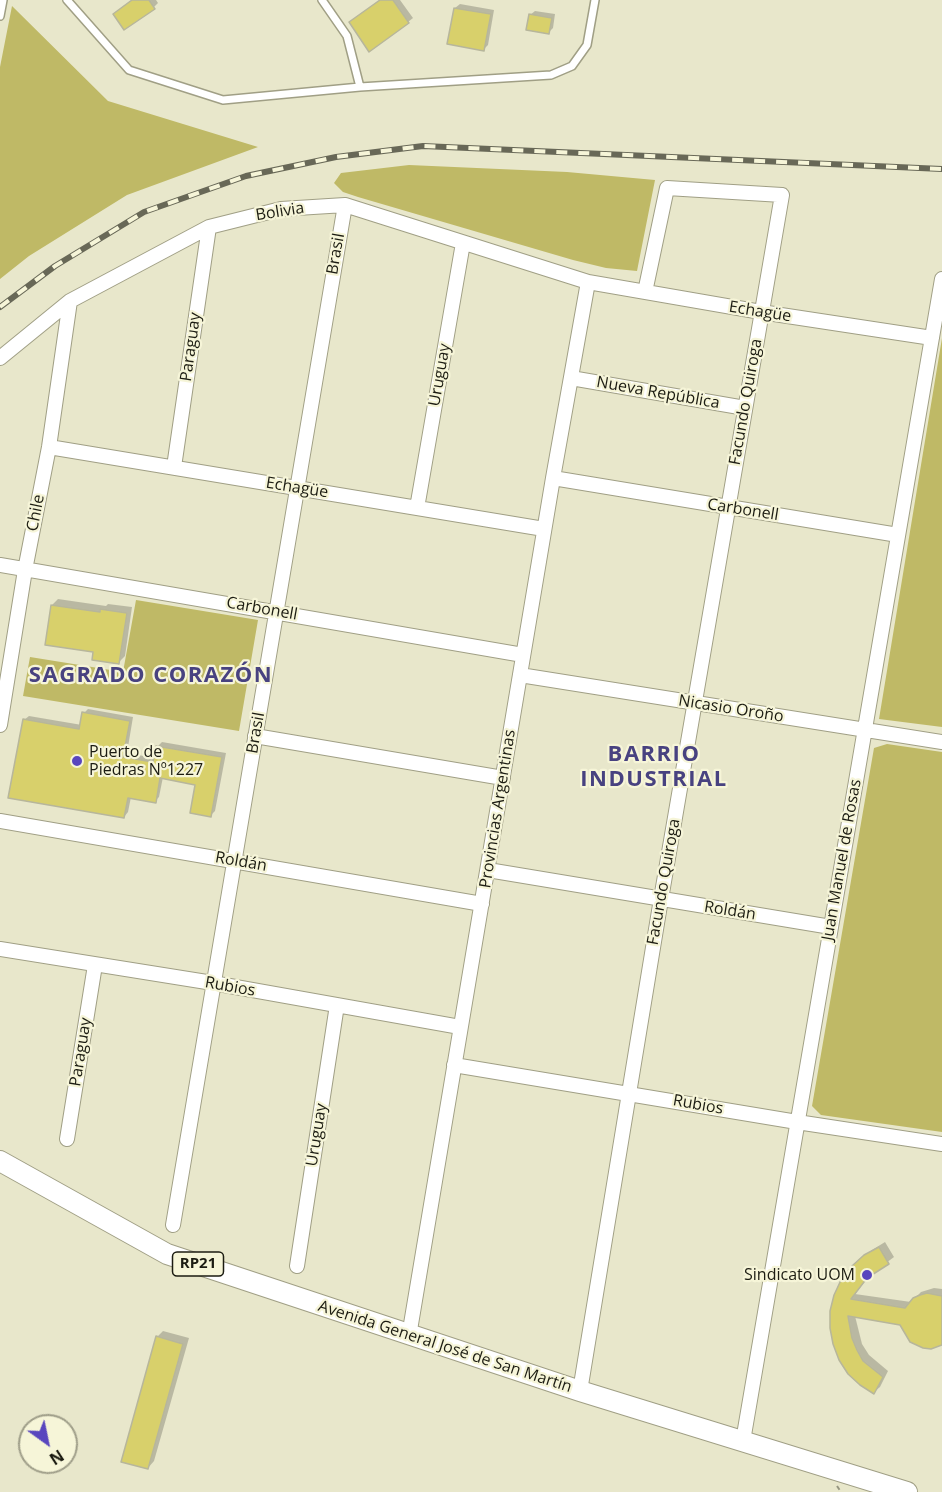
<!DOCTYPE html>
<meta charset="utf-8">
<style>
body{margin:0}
#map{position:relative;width:942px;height:1492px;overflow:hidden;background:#e8e7cb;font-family:"Open Sans",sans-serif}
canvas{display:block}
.north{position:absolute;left:18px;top:1414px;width:60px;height:60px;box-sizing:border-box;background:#f6f5d8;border:2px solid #9f9e89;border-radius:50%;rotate:147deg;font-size:16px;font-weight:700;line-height:24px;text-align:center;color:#1c1c12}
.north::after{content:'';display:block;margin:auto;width:21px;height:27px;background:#5946be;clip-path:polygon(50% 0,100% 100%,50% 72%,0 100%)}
</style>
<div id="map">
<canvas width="942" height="1492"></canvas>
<div class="north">N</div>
</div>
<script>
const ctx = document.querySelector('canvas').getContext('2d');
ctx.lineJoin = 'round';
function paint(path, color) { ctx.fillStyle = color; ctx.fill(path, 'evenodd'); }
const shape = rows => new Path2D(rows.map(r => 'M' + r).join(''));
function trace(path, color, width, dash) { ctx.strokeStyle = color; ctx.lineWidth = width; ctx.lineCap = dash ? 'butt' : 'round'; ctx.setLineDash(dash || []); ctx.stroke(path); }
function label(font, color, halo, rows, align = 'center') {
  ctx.font = font + ' "Open Sans",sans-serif'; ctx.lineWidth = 4.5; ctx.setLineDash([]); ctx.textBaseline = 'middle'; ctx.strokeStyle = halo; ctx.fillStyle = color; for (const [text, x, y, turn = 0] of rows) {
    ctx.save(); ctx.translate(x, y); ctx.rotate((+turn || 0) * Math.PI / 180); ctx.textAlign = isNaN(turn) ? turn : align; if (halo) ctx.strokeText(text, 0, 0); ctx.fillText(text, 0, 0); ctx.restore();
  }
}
paint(shape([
 [12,6,108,101,258,147,127,195,29,256,0,279,0,67],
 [409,165,567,172,655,180,637,271,606,268,573,260,358,197,343,192,334,183,341,173],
 [942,338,942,727,879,719],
 [136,600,258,620,239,731,23,696,30,657,123,672],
 [887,744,942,752,942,1132,821,1115,812,1106,874,748]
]), '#bfb966');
paint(shape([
 [132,0,156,0,158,3,154,7,114,14],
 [381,0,400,0,413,18,408,22],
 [460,4,494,10,488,45,484,49,455,8],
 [535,11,555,14,553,28,549,32,530,15],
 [58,599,106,606,108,604,132,607,125,656,119,662,95,651,52,605],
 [88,709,133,717,127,753,155,758,157,747,162,742,226,753,215,811,211,815,196,783,163,777,159,797,155,801,131,797,128,812,124,817,24,720,29,716,82,725,84,713],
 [885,1242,894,1257,870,1275,855,1294,911,1302,921,1292,934,1288,942,1289,942,1343,901,1323,855,1316,862,1344,869,1355,888,1371,880,1387,874,1392,834,1344,859,1261,872,1250],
 [163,1331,189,1338,154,1461,148,1468,157,1337]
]), '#0003');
const building = shape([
 [132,0,149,0,155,9,124,30,113,14,132,0],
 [380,0,393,0,409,23,369,52,349,22,380,0],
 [454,8,491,14,484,51,447,44,454,8],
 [529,14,552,18,549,34,526,30,529,14],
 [51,605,100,612,100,609,127,613,119,664,92,660,93,652,45,645,51,605],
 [82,712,130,721,123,757,153,762,156,746,222,757,211,817,190,813,195,785,160,778,156,803,128,798,124,818,8,798,23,719,79,729,82,712],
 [879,1247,889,1264,867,1278,851,1299,905,1308,913,1298,920,1295,927,1293,942,1296,942,1345,931,1349,923,1348,910,1342,900,1325,848,1316,852,1338,857,1350,863,1361,883,1377,874,1394,860,1385,848,1374,839,1360,833,1344,830,1328,830,1311,834,1295,841,1280,852,1266,864,1255,879,1247],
 [156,1336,183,1344,148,1469,121,1462,156,1336]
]);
paint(building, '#d8d06b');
trace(building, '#b7b69b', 1.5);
const service = shape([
 [67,0,129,70,223,100,360,87,551,75,572,66,587,45,595,0],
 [322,0,347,36,360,87],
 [0,16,3,0]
]);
const minor = shape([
 [0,358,70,301,209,227,281,209,345,205,588,282,761,312,932,338],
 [571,378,745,408],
 [49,447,544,529],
 [174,467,209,227],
 [553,478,898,535],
 [417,508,463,243],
 [0,565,523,655],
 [520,675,942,742],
 [0,725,25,570,49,447,70,301],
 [255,736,503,778],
 [0,821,482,904],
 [488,870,831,927],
 [0,949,213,983,460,1027],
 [454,1065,797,1122,942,1144],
 [67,1139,95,965],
 [173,1225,345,205],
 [297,1266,337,1005],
 [409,1336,553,478,588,282],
 [580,1391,661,899,782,195,667,188,645,292],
 [743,1441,942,279]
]);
const primary = shape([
 [0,1161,167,1254,580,1391,907,1492]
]);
trace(service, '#a09f85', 10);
trace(minor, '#a09f85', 16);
trace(primary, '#a09f85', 22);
trace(shape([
 [837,1486,841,1492]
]), '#959580', 2, [4.5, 3]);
trace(service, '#fff', 7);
trace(minor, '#fff', 14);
trace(primary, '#fff', 20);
const rail = shape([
 [0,307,55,266,144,212,246,176,336,157,423,146,942,169]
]);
trace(rail, '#686857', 6);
trace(rail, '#f6f5d8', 4, [11]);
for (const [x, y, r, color] of [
 [77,761,6,"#5946be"],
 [867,1275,6,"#5946be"]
]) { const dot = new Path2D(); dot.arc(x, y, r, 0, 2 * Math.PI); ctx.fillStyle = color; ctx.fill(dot); trace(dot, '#f6f5d8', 2); }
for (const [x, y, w] of [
 [198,1264,51]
]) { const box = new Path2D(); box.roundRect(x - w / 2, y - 12, w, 24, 4.5); ctx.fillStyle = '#f6f5d8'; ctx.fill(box); trace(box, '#1c1c12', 1.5); }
label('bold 15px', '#1c1c12', null, [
 ["RP21",198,1264]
]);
label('16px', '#1c1c12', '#f6f5d8', [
 ["Bolivia",280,212,-9],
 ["Brasil",336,254,-80],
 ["Echagüe",760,312,9],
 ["Paraguay",191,347,-82],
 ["Uruguay",440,375,-80],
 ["Nueva República",658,393,10],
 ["Facundo Quiroga",746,402,-80],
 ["Echagüe",297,488,9],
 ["Carbonell",743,510,9],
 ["Chile",36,513,-79],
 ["Carbonell",262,609,10],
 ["Nicasio Oroño",731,709,9],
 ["Brasil",256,733,-80],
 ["Provincias Argentinas",498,809,-81],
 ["Juan Manuel de Rosas",842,860,-80],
 ["Roldán",241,862,10],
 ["Facundo Quiroga",664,882,-80],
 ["Roldán",730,911,9],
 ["Rubios",230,987,10],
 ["Paraguay",81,1052,-81],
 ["Rubios",698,1105,10],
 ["Uruguay",317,1135,-81],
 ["Avenida General José de San Martín",445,1347,18]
]);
label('16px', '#1c1c12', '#f6f5d8', [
 ["Puerto de",89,752],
 ["Piedras Nº1227",89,770],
 ["Sindicato UOM",855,1275,"right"]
], 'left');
ctx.letterSpacing = '1.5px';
label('bold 22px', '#484280', '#f6f5d8', [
 ["SAGRADO CORAZÓN",151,676],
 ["BARRIO",654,755],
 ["INDUSTRIAL",654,780]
]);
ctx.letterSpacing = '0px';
</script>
